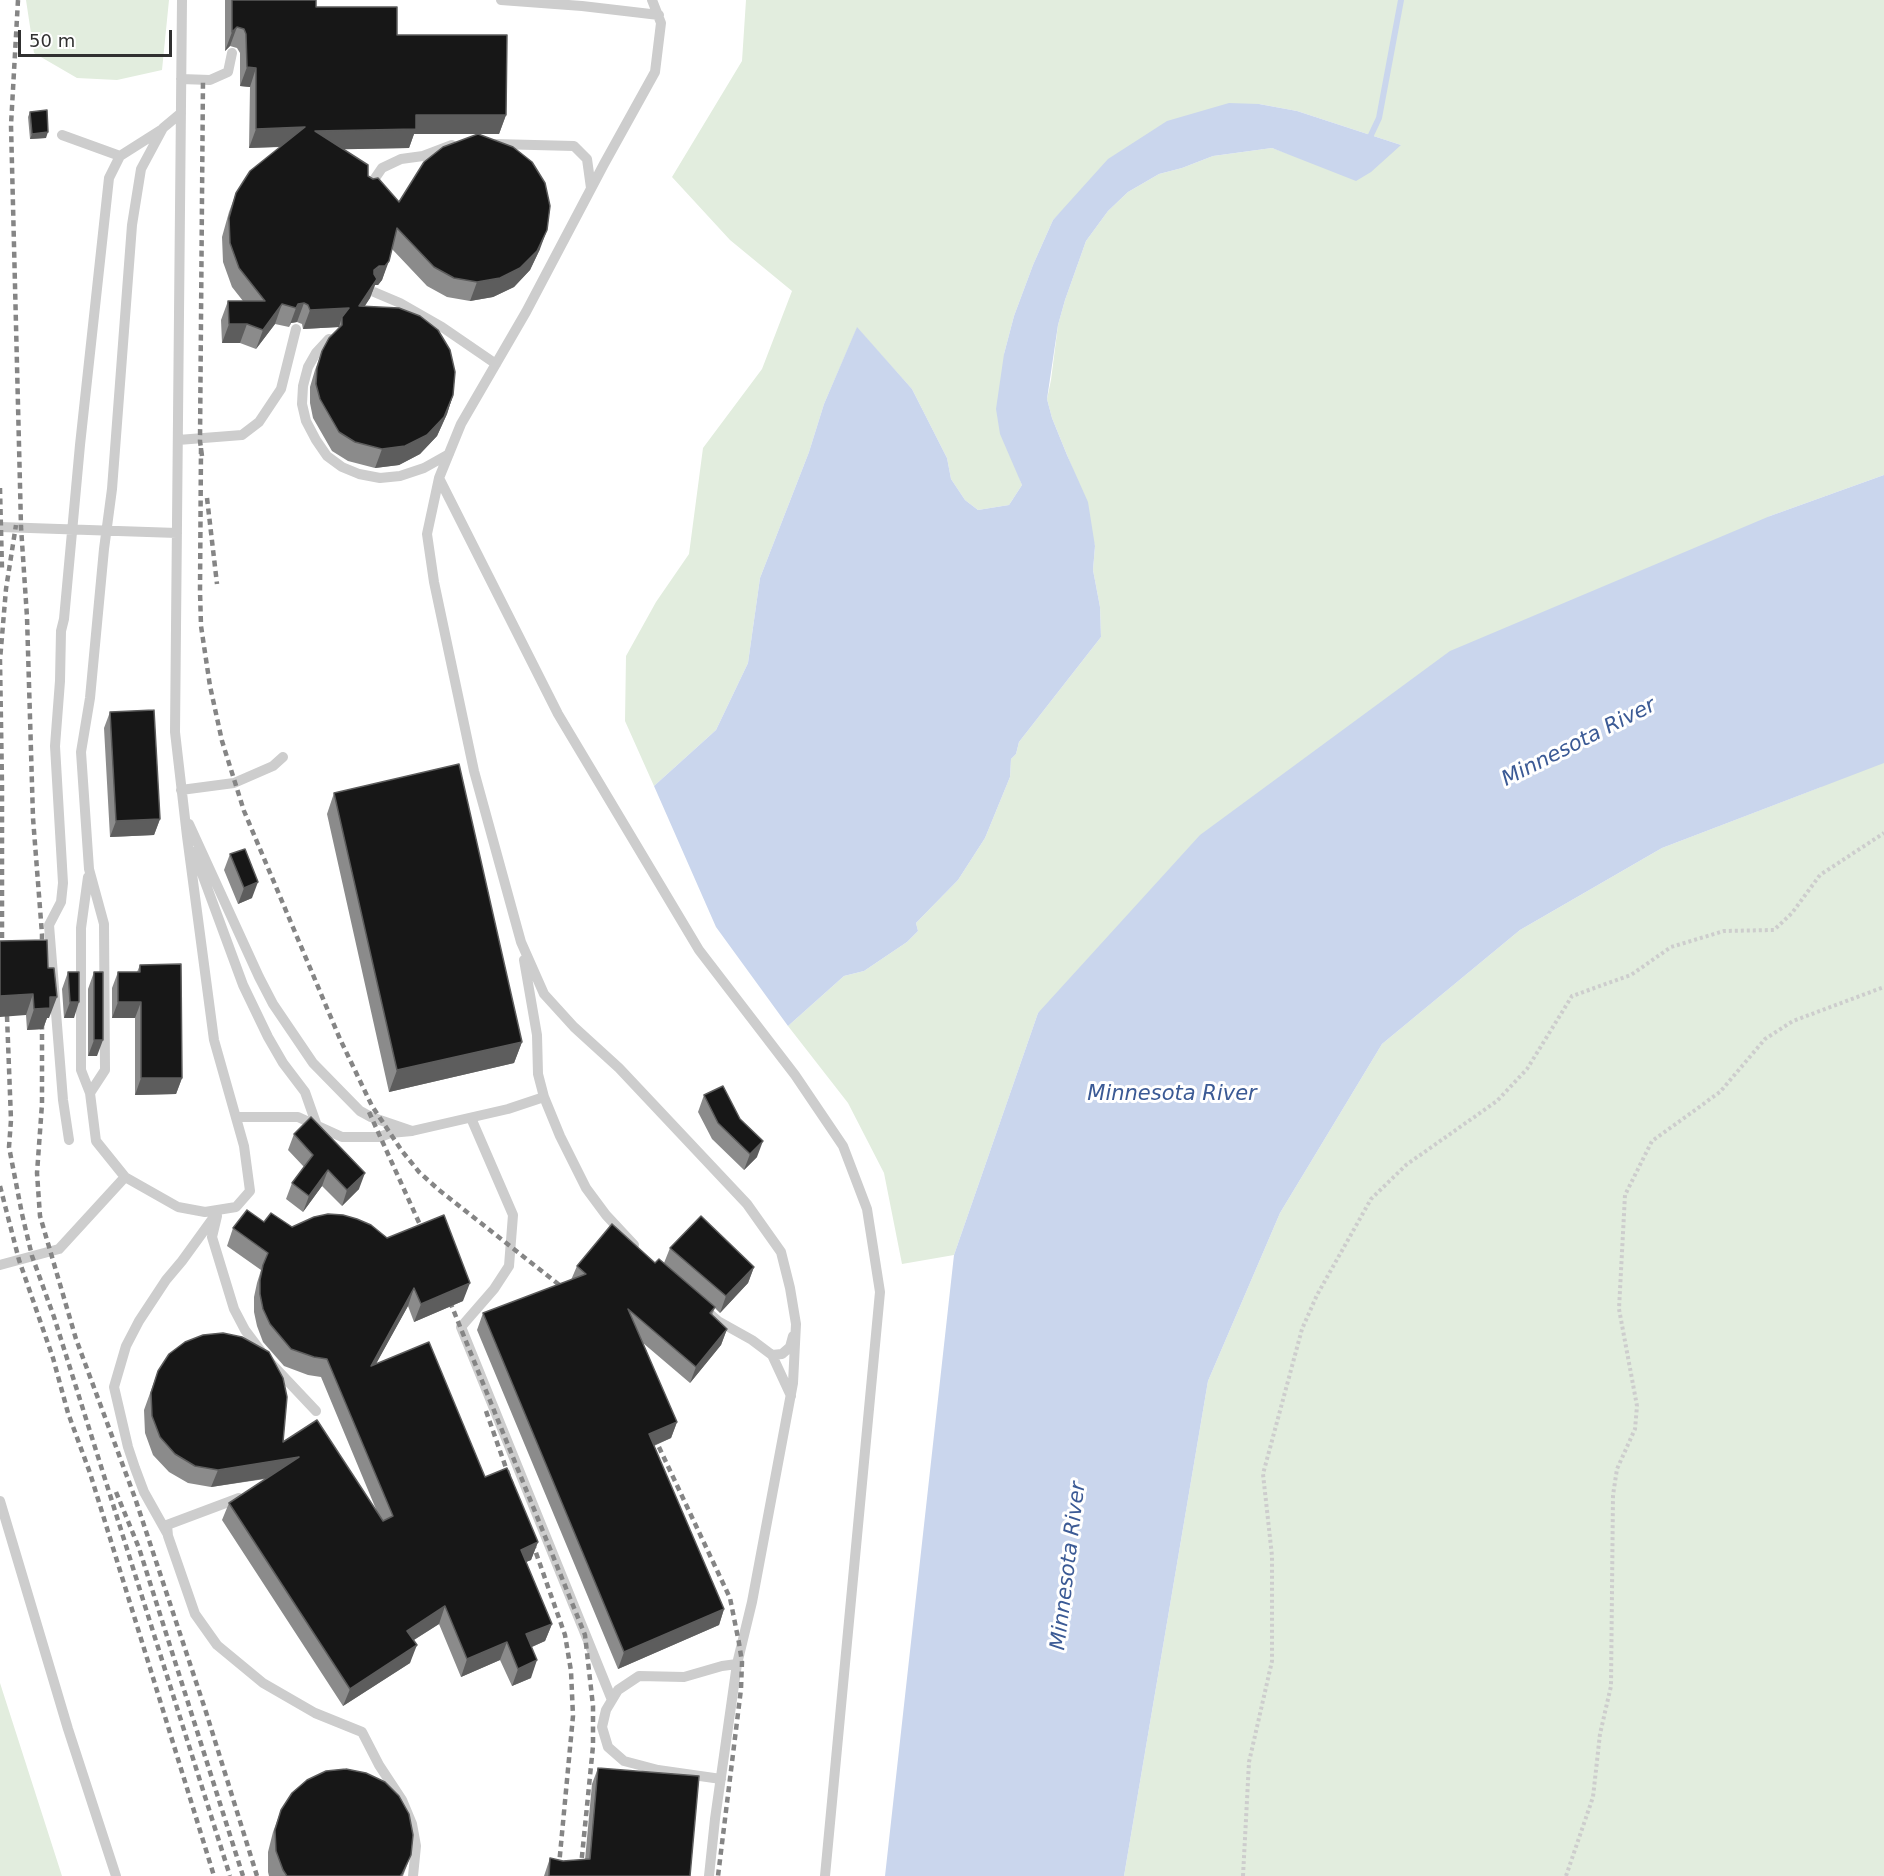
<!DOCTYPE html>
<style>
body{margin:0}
#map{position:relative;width:1884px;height:1876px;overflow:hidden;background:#fff;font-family:"DejaVu Sans",sans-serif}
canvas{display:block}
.scale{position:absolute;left:18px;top:30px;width:154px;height:27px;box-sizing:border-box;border:3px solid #303030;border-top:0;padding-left:8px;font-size:18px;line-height:21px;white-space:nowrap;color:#303030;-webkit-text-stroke:4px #fff;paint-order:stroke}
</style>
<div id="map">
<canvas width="1884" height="1876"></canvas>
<div class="scale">50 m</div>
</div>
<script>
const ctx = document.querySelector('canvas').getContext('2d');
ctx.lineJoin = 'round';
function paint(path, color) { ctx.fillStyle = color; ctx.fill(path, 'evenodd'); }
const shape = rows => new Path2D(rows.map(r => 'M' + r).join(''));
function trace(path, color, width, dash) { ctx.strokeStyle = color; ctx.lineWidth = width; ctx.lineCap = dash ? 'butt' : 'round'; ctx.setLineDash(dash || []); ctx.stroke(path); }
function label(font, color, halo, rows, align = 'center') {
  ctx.font = font + ' "DejaVu Sans",sans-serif'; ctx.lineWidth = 6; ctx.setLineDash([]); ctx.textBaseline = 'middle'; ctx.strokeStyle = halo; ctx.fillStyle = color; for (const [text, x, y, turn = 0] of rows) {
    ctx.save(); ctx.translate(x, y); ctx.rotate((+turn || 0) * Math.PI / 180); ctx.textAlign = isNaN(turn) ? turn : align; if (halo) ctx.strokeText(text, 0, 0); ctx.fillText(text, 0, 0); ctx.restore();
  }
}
paint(shape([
 [26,0,169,0,162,70,117,80,77,78,34,53],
 [746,0,1884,0,1884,475,1770,516,1038,1013,954,1255,902,1264,884,1173,848,1103,788,1026,844,976,864,971,907,942,918,931,916,923,958,880,985,838,1010,777,1011,759,1016,754,1019,742,1101,637,1100,607,1093,570,1095,546,1076,477,1052,418,1047,399,1051,380,1058,325,1065,300,1086,241,1108,211,1128,192,1159,174,1182,168,1213,156,1272,148,1300,158,1401,145,1297,111,1259,104,1071,202,1053,220,1033,265,1014,316,1004,354,1014,463,1022,485,1009,505,978,510,965,500,951,479,947,458,912,389,857,328,824,404,809,452,760,578,748,663,716,730,654,786,625,721,626,656,656,602,689,554,703,448,762,369,792,291,730,240,672,177,742,61],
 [1884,716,1884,1876,1124,1876,1208,1381,1280,1213,1382,1044,1520,930,1662,848,1821,787],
 [0,1683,62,1876,0,1876]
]), '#e2edde');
paint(shape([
 [1229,103,1259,104,1297,111,1401,145,1371,172,1356,181,1272,148,1213,156,1182,168,1159,174,1128,192,1108,211,1086,241,1065,300,1058,325,1047,399,1052,418,1067,455,1088,502,1095,546,1093,570,1100,607,1101,637,1019,742,1016,754,1011,759,1010,777,985,838,958,880,916,923,918,931,907,942,864,971,844,976,788,1026,716,927,654,786,716,730,748,663,760,578,809,452,824,404,857,327,912,389,947,458,951,479,965,500,978,510,1009,505,1022,485,1000,434,996,409,1004,354,1014,316,1033,265,1053,220,1108,159,1167,121],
 [1884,475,1884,763,1662,848,1520,930,1382,1044,1280,1213,1208,1381,1124,1876,885,1876,954,1255,1038,1013,1200,835,1450,651,1770,516]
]), '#cad6ed');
trace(shape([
 [1371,135,1379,118,1401,0]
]), '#cad6ed', 6);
trace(shape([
 [1243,1876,1249,1762,1272,1661,1272,1556,1263,1474,1302,1329,1317,1295,1371,1199,1406,1165,1497,1101,1527,1069,1572,996,1631,975,1671,947,1724,931,1774,930,1792,913,1820,875,1884,833],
 [1566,1876,1593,1797,1600,1734,1611,1686,1613,1495,1617,1469,1635,1429,1637,1406,1619,1309,1625,1195,1652,1141,1720,1092,1765,1039,1793,1021,1884,987]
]), '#cdcdcd', 4, [3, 3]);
trace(shape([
 [501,0,582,6,659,15],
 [652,0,661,23,655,72,604,164,526,312,461,424,439,478,558,714,699,950,795,1075,843,1146,867,1209,880,1292,825,1876],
 [181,79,210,80,228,72,232,53],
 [181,113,163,128,141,169,132,225,112,489,104,549,90,698,81,752,89,869,104,924,105,1070,90,1093,96,1141,125,1177,178,1207,205,1212,236,1207,250,1191,244,1146,214,1040,187,836,175,732,182,0],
 [62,135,120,156],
 [495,144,574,146,587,159,591,188],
 [367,190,382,168,401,159,423,156,452,145],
 [374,292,400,303,442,327,496,364],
 [329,339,316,353,308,367,303,386,302,404,306,421,316,440,327,456,342,467,359,474,380,478,400,476,424,468,449,454],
 [178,440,242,435,259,422,281,389,296,329],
 [439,478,427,534,434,582,474,771,521,942,544,994,574,1027,619,1068,747,1204,781,1252,790,1288,796,1324,793,1383,752,1602,737,1664,715,1819,709,1876],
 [0,527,177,533],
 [181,790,234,783,273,766,283,757],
 [189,824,259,977,273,1004,313,1063,360,1111,371,1117,412,1131],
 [194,852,243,985,268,1037,283,1063,305,1092,317,1126],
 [88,877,81,928,81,1070,90,1093],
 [524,960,537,1035,538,1074,544,1097,560,1136,586,1188,606,1215,634,1245],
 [236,1117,298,1117,342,1137,380,1137,390,1133,412,1131,508,1109,544,1097],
 [471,1118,513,1215,509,1266,494,1289,461,1327,612,1700],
 [69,1140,63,1100,49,925,61,902,63,883,55,746,60,681,61,631,64,619,80,445,109,178,120,156,161,130],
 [217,1216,212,1237,234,1309,245,1330,266,1358,316,1411],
 [0,1265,59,1249,125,1177],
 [710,1314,718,1321,752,1340,772,1355,791,1396],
 [772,1355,782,1354,790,1347,793,1336],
 [239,1498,167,1525,168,1536,195,1614,217,1645,263,1683,315,1713,362,1732,379,1765,402,1800,412,1824,416,1846,413,1876],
 [0,1501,68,1729,116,1876],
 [167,1533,144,1492,135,1468,128,1447,114,1387,126,1346,139,1321,166,1280,182,1261,219,1210],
 [721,1779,658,1770,624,1761,608,1747,602,1727,606,1710,618,1690,639,1676,684,1677,722,1666,737,1664]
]), '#cdcdcd', 10);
trace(shape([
 [18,0,11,125,20,485,21,527,27,617,33,818,42,934,42,956],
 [201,448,200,591,201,626,210,686,222,741,244,811,340,1039,372,1106,402,1151,419,1172,439,1190,572,1295],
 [202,456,200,441,203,79],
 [0,488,2,569],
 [207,498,217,584],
 [2,959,2,785,0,660,6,589,16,525],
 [42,1013,42,1104,37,1173,40,1216,76,1339,135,1498,206,1712,257,1876],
 [7,1016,11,1120,9,1147,22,1214,32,1256,54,1317,230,1876],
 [369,1112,426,1238],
 [0,1186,19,1260,53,1358,68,1413,90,1473,214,1876],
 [446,1292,585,1635,593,1706,593,1746,581,1866],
 [486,1411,512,1485],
 [650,1428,730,1598,739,1643,742,1662,741,1689,718,1876],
 [116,1492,139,1548,243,1876],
 [529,1533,565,1635,571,1671,573,1716,558,1876]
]), '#858585', 4.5, [6, 4.5]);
paint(shape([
 [225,0,316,0,316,7,397,35,506,115,499,134,479,134,540,249,530,270,514,287,493,297,470,301,447,297,427,286,392,249,382,280,378,285,375,285,370,298,364,306,453,395,447,414,437,436,420,454,399,465,375,468,348,461,332,451,313,418,310,403,310,387,315,370,322,351,339,327,303,329,302,324,297,322,291,323,289,327,275,324,256,349,240,343,222,343,221,320,228,301,243,301,232,287,223,262,222,237,229,212,236,193,281,147,249,148,250,87,240,86,240,53,237,48,230,46,225,51],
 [414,134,478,134,399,202,368,176,344,149,409,148],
 [30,112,46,138,30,139,28,117],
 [110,712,160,819,154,835,110,837,104,728],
 [334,793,522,1042,514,1063,389,1092,327,814],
 [230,854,252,898,238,904,224,870],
 [0,941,49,1018,47,1018,43,1029,27,1030,26,1015],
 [140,965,182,1078,176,1094,135,1095,135,1018,112,1018,112,988,118,972,137,972],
 [68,972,74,1018,64,1018,62,989],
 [94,972,97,1056,88,1056,88,989],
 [704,1095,757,1157,744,1170,712,1139,698,1112],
 [294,1134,359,1189,342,1206,322,1186,303,1212,286,1199,292,1183,304,1167,288,1150],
 [264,1222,292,1227,463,1301,414,1322,408,1306,375,1365,485,1477,538,1542,531,1560,526,1562,552,1624,545,1641,532,1647,531,1678,512,1686,500,1660,461,1677,439,1624,414,1640,410,1663,343,1706,222,1520,229,1503,265,1479,211,1487,188,1483,169,1472,153,1455,145,1433,144,1410,158,1371,283,1442,378,1514,321,1377,308,1375,284,1366,263,1342,257,1326,254,1312,254,1297,257,1283,261,1270,227,1246,233,1228],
 [670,1248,754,1267,748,1283,720,1313,715,1308,712,1315,727,1329,721,1345,690,1383,643,1343,677,1422,671,1438,654,1446,724,1609,719,1625,618,1669,477,1330,483,1313,571,1280,577,1266,664,1263],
 [598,1768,690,1876,544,1876,550,1858,563,1861,585,1860,592,1784],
 [281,1810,411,1855,403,1876,269,1876,268,1872,268,1852,273,1832]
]), '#8b8b8b');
paint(shape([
 [237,27,230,46,225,51,232,32],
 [247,67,256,68,250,87,240,86],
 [416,115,506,115,499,134,414,134,409,148,308,150,315,131],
 [305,127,298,146,249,148,256,129],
 [48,132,46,138,30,139,32,134],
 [547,230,540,249,530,270,514,287,493,297,470,301,477,282],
 [389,261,382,280,378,285,375,285,370,298,353,325,374,270],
 [304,303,297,322,291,323,289,327,296,308,298,304],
 [282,304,275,324,256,349,263,330],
 [349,308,342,317,339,327,303,329,310,310],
 [229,324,247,324,240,343,222,343],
 [453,395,447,414,437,436,420,454,399,465,375,468,382,449],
 [160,819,154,835,110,837,116,821],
 [258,882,252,898,238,904,244,888],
 [33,994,26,1015,0,1017,0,996],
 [50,997,57,997,49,1018,47,1018,43,1029,27,1030,34,1009],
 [70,1002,79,1002,74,1018,64,1018],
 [118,1002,141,1002,135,1018,112,1018],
 [94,1040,103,1040,97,1056,88,1056],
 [522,1042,514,1063,389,1092,397,1070],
 [141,1078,182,1078,176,1094,135,1095],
 [763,1141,757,1157,744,1170,750,1154],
 [328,1170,322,1186,303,1212,309,1196],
 [365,1173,359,1189,342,1206,347,1190],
 [754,1267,748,1283,720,1313,726,1296],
 [470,1283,463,1301,414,1322,421,1304],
 [414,1288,408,1306,365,1384,371,1366],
 [727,1329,721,1345,690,1383,696,1367],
 [677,1422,671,1438,643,1450,649,1434],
 [299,1457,293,1474,211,1487,218,1470],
 [538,1542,531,1560,514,1567,521,1550],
 [445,1606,439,1624,401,1648,407,1631],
 [724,1609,719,1625,618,1669,624,1652],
 [552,1624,545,1641,520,1652,526,1634],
 [507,1642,500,1660,461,1677,467,1659],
 [417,1645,410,1663,343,1706,350,1689],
 [537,1660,531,1678,512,1686,518,1669]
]), '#5d5d5d');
const building = shape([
 [232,0,316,0,316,7,397,7,397,35,507,35,506,115,416,115,416,129,315,131,368,165,368,176,373,179,378,178,399,202,424,162,443,147,478,134,513,147,532,162,545,183,550,206,547,230,537,251,520,268,500,278,477,282,454,278,434,267,397,228,389,261,385,266,379,266,374,270,374,274,377,279,359,306,399,308,420,316,438,330,450,350,455,372,453,395,444,417,427,435,405,446,382,449,355,442,339,432,320,399,316,384,317,368,322,351,329,338,342,325,342,317,349,308,310,310,308,305,304,303,298,304,296,308,282,304,263,330,247,324,229,324,228,301,265,301,239,268,230,243,229,218,236,193,250,171,305,127,256,129,256,68,247,67,246,34,244,29,237,27,232,32,232,0],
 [47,110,48,132,32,134,30,112,47,110],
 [154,710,160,819,116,821,110,712,154,710],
 [459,764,522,1042,397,1070,334,793,459,764],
 [245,849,258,882,244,888,230,854,245,849],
 [47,940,48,968,54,968,57,997,50,997,50,1008,34,1009,33,994,0,996,0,941,47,940],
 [181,964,182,1078,141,1078,141,1002,118,1002,118,972,140,972,140,965,181,964],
 [68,972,79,972,79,1002,70,1002,68,972],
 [94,972,103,972,103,1040,94,1040,94,972],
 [723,1086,740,1119,763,1141,750,1154,718,1123,704,1095,723,1086],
 [311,1117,365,1173,347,1190,328,1170,309,1196,292,1183,313,1155,294,1134,311,1117],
 [247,1210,264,1222,271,1213,292,1227,314,1217,328,1214,343,1215,357,1219,371,1225,387,1238,444,1215,470,1283,421,1304,414,1288,371,1366,429,1342,485,1477,507,1468,538,1542,521,1550,552,1624,526,1634,537,1660,518,1669,507,1642,467,1659,445,1606,407,1631,417,1645,350,1689,229,1503,299,1457,218,1470,195,1466,175,1454,160,1437,152,1416,151,1393,158,1371,169,1354,185,1342,203,1335,223,1333,242,1337,269,1352,283,1378,287,1397,283,1442,317,1420,383,1521,393,1516,327,1359,314,1357,291,1349,270,1324,263,1309,260,1294,260,1280,263,1265,268,1253,233,1228,247,1210],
 [701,1216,754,1267,726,1296,670,1248,701,1216],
 [612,1224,655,1263,659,1259,715,1307,710,1313,727,1329,696,1367,628,1309,677,1422,649,1434,724,1609,624,1652,483,1313,586,1274,577,1266,612,1224],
 [598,1768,699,1776,690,1876,549,1876,550,1858,563,1861,590,1859,598,1768],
 [346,1769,366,1773,385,1782,399,1796,409,1814,413,1835,411,1855,402,1874,400,1876,287,1876,283,1870,276,1851,275,1830,281,1810,292,1793,307,1780,326,1771,346,1769]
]);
paint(building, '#171717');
trace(building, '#5d5d5d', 1.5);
label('italic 21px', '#3b5a95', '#fff', [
 ["Minnesota River",1579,743,-27],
 ["Minnesota River",1172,1095],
 ["Minnesota River",1069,1566,-83]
]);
</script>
